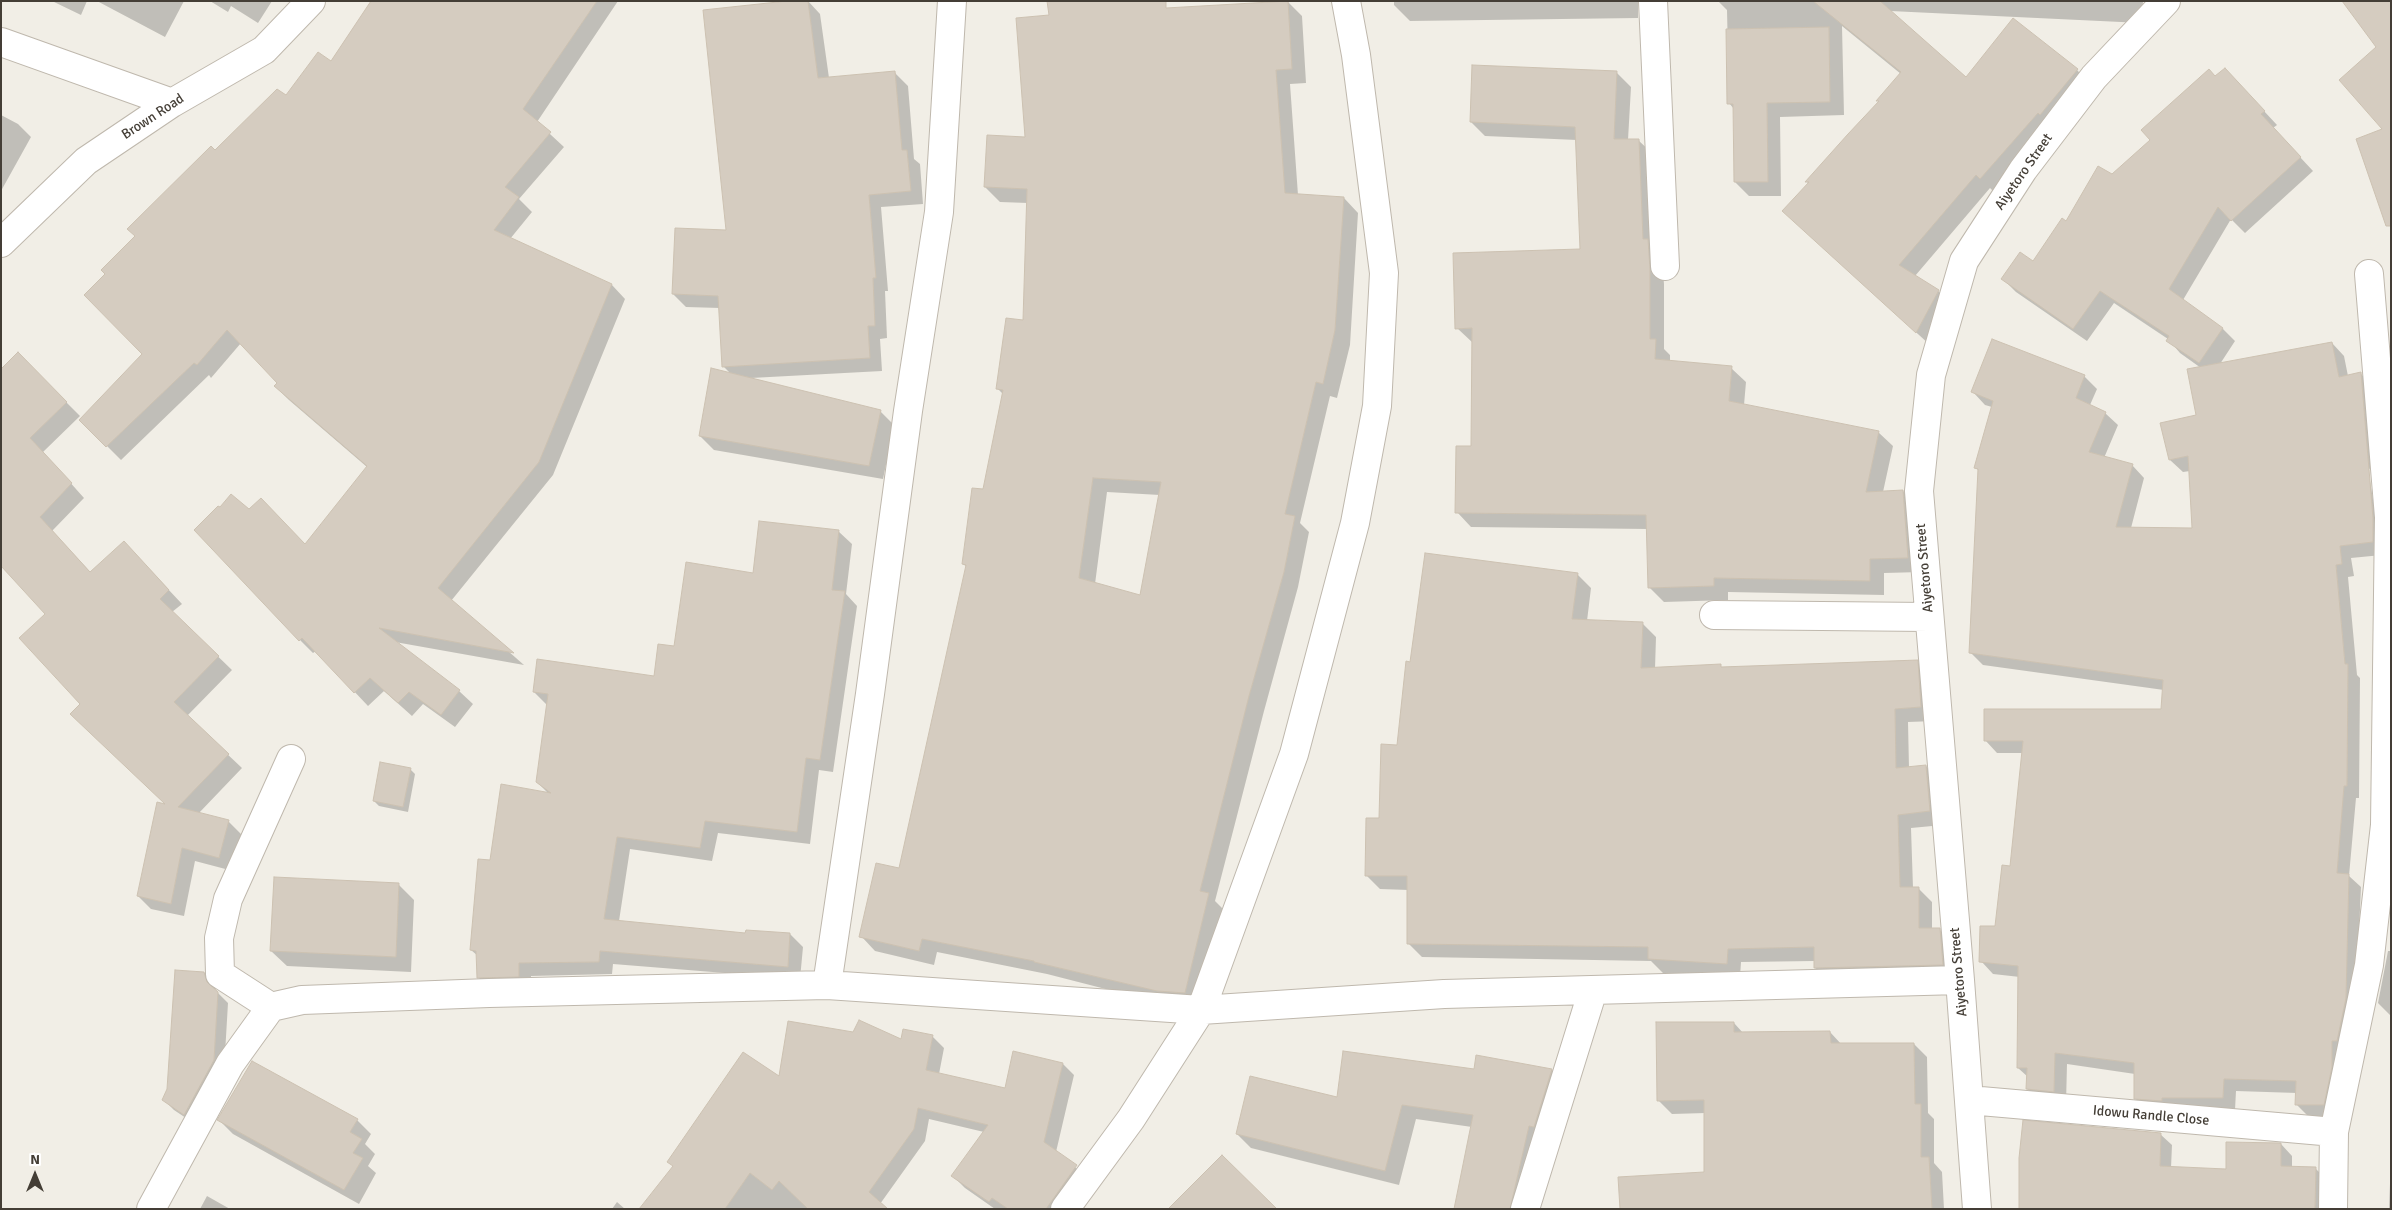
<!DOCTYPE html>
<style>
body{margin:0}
#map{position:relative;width:2392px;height:1210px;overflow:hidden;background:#f1eee6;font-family:Signika,sans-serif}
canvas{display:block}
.frame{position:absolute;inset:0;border:2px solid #443e36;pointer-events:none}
.north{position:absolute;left:10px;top:1150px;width:50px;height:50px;-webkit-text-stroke:4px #fff;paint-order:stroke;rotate:0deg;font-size:14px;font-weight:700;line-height:20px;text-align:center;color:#443e36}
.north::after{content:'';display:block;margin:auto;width:18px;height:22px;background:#443e36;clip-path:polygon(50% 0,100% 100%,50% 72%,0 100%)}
</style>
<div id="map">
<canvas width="2392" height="1210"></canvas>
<div class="frame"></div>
<div class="north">N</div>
</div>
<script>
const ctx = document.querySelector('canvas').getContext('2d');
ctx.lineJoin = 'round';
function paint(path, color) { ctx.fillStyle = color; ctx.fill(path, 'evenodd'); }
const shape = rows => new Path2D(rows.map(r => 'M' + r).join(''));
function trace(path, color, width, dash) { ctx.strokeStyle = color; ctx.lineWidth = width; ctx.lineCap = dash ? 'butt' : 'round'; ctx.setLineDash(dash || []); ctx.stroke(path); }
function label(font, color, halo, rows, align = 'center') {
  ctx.font = font + ' Signika,sans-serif'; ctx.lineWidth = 4.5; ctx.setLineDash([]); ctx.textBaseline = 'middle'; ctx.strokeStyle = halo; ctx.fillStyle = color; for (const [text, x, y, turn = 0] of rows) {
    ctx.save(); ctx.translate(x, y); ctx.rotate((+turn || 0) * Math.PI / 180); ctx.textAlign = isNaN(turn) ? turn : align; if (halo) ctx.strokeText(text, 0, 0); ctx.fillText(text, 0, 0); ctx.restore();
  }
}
paint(shape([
 [52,1,87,1,81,15],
 [97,1,184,1,165,37],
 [210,1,272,1,258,23,231,6,228,12],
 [395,1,618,1,537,122,564,147,519,199,532,212,510,239,612,285,625,299,553,475,451,601,524,665,395,642,459,691,473,704,455,727,423,704,412,716,384,691,368,706,316,651,313,653,300,640,249,511,305,545,367,467,289,400,275,386,278,383,241,343,211,378,209,375,121,460,81,420,144,354,107,274,136,236,215,152,331,63],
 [808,1,820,14,829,78,895,73,908,86,914,159,920,164,923,204,881,207,888,291,885,291,887,338,880,339,882,371,751,378,880,411,894,425,883,479,714,450,700,436,731,374,723,366,720,308,686,307,673,294,728,231],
 [1287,1,1302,16,1306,83,1290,84,1298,195,1344,198,1358,213,1350,345,1337,398,1330,396,1300,523,1309,532,1298,587,1264,711,1215,901,1223,909,1199,1007,1172,1006,1047,974,937,952,934,965,875,951,861,936,899,870,967,567,963,564,984,490,1003,394,998,389,1024,321,1028,203,1000,202,985,187,1026,138,1121,13],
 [1107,492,1160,495,1141,596,1095,584],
 [1394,1,1638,1,1638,18,1410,21,1394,5],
 [1718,1,2143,1,2142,23,1890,11,1966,79,2077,70,2090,84,1994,192,1990,188,1915,276,1938,291,1952,305,1930,345,1783,211,1809,184,1807,182,1849,135,1879,103,1878,101,1901,74,1842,26,1844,115,1780,117,1781,196,1749,196,1735,182,1734,109,1729,103,1727,10],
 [1616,72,1631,87,1628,140,1638,140,1653,154,1664,284,1664,349,1670,355,1670,362,1731,368,1746,382,1744,405,1878,432,1893,446,1883,492,1903,491,1917,506,1922,572,1884,573,1884,595,1728,592,1728,600,1664,602,1649,587,1648,529,1471,527,1457,512,1472,447,1473,343,1457,328,1581,250,1577,140,1485,136,1471,122],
 [2215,77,2237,82,2277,125,2273,128,2313,171,2245,233,2231,219,2183,300,2223,329,2235,341,2220,364,2332,343,2344,356,2348,376,2361,374,2373,386,2380,467,2368,469,2382,555,2351,558,2354,576,2348,577,2357,675,2360,678,2359,798,2356,798,2349,876,2361,887,2358,954,2336,1117,2309,1117,2296,1104,2297,1093,2236,1091,2235,1110,2148,1111,2135,1098,2135,1074,2067,1064,2066,1104,2039,1101,2027,1089,2028,1077,2018,1068,2020,977,1993,974,1981,961,1996,927,2012,867,2023,753,1997,753,1985,740,2163,710,2164,690,1983,665,1970,652,1979,471,1976,468,1992,407,1985,405,1973,392,2084,376,2097,389,2090,405,2105,413,2118,425,2104,458,2132,465,2144,478,2131,528,2194,530,2190,471,2183,472,2170,460,2197,416,2201,368,2180,353,2168,339,2114,303,2087,341,2016,292,2003,279,2033,262,2066,223,2112,175,2152,141],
 [1,115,18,124,31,137,1,191],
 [18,354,80,416,43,452,84,498,52,531,91,573,124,542,182,604,172,612,232,670,187,716,242,768,198,814,229,822,242,835,233,871,195,861,184,916,151,909,138,896,168,806,82,704,46,614],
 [838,531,852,544,846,594,857,606,833,772,819,770,810,844,718,833,712,861,630,849,619,921,746,934,790,934,803,947,800,979,613,964,612,974,531,976,531,989,491,990,478,977,478,956,471,950,491,861,549,794,537,782,547,705,534,692,655,677,675,647,754,574],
 [1577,574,1591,588,1587,621,1642,623,1656,637,1655,669,1917,662,1931,676,1935,721,1908,722,1909,768,1926,766,1940,780,1943,825,1911,828,1913,888,1918,888,1932,902,1932,929,1939,929,1953,943,1956,978,1829,982,1815,968,1815,961,1741,962,1740,977,1663,973,1651,961,1422,957,1408,943,1409,890,1380,889,1367,876,1398,746,1411,663],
 [410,769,415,774,408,812,379,806,374,801],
 [399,885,414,900,411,972,287,966,271,951],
 [2388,951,2391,951,2391,1016,2378,1003],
 [204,973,214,984,216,991,228,1003,224,1071,195,1124,174,1110,163,1099,168,1090],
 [1734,1023,1744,1034,1830,1032,1842,1045,1914,1044,1927,1057,1928,1113,1934,1119,1934,1163,1942,1172,1944,1209,1621,1209,1706,1173,1706,1113,1672,1114,1658,1100],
 [932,1036,944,1048,939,1074,1005,1089,1063,1064,1074,1075,1056,1152,1088,1178,1066,1209,995,1209,965,1188,953,1176,984,1132,929,1119,925,1141,880,1204,886,1209,641,1209,779,1078,902,1041],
 [1475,1070,1552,1070,1566,1084,1526,1209,1455,1209,1472,1127,1416,1119,1399,1185,1251,1148,1237,1134,1338,1099],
 [219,1120,357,1120,371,1134,365,1144,375,1154,368,1166,376,1173,359,1204,233,1134],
 [2160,1134,2172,1145,2171,1168,2227,1171,2281,1144,2292,1156,2292,1167,2315,1168,2327,1180,2326,1209,2021,1209],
 [2391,1158,2391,1209,2389,1209],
 [207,1196,230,1209,200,1209],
 [617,1202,625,1209,612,1209]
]), '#0003');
const building = shape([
 [371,1,597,1,523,109,551,132,505,187,519,197,494,230,612,284,539,462,438,588,514,653,379,628,460,690,441,715,409,692,398,703,370,678,354,693,302,638,299,641,194,530,218,506,220,507,231,494,249,509,261,498,305,544,367,466,274,386,277,383,227,330,197,365,194,363,106,447,79,420,142,354,84,295,105,274,101,270,135,236,127,229,211,146,215,150,277,89,286,95,318,52,331,61,371,1],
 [787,1,808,1,818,78,895,71,902,150,907,150,911,191,869,195,876,278,873,278,875,326,868,326,870,358,722,367,718,296,672,294,675,228,726,230,703,10,787,1],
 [1047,1,1166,1,1166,8,1288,1,1292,69,1276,70,1285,193,1344,197,1335,330,1323,384,1316,382,1285,514,1295,516,1284,572,1249,696,1200,891,1209,893,1185,993,1157,991,1034,962,1034,961,922,939,919,951,859,937,876,863,899,868,966,565,962,564,972,488,983,489,1003,390,996,389,1006,318,1023,320,1027,189,984,187,987,135,1025,137,1016,18,1049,15,1047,1],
 [1093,478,1161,482,1140,595,1079,578,1093,478],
 [1813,1,1880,1,1966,77,2013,18,2078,69,2040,115,2038,113,1980,179,1976,175,1899,265,1939,290,1916,333,1782,211,1809,182,1805,182,1848,134,1879,101,1876,101,1901,72,1813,1],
 [2342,1,2391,1,2391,226,2386,226,2356,139,2382,129,2339,80,2376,47,2342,1],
 [1829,27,1830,102,1767,103,1768,182,1734,182,1733,104,1727,104,1726,29,1829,27],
 [1472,65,1617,71,1614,139,1639,139,1643,239,1648,239,1650,269,1650,339,1656,339,1655,359,1732,366,1729,401,1879,431,1866,492,1903,490,1908,558,1870,559,1870,581,1714,578,1714,586,1648,588,1646,515,1455,513,1456,446,1471,446,1472,328,1455,329,1453,253,1580,249,1575,127,1470,122,1472,65],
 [2225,68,2265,111,2261,114,2301,157,2231,221,2218,207,2169,289,2223,328,2199,363,2166,341,2169,336,2100,291,2073,329,2001,279,2020,252,2033,261,2062,218,2066,221,2098,166,2112,174,2150,140,2141,130,2209,69,2215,76,2225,68],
 [1992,339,2085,375,2076,398,2106,412,2089,452,2133,464,2116,527,2192,528,2188,456,2169,460,2160,423,2196,415,2187,369,2332,342,2339,377,2361,372,2373,518,2373,542,2340,546,2342,564,2336,565,2345,664,2348,664,2347,786,2344,786,2337,873,2349,874,2346,998,2337,1041,2332,1041,2332,1067,2324,1105,2295,1105,2296,1081,2224,1079,2223,1098,2162,1098,2162,1101,2134,1099,2134,1063,2055,1053,2054,1092,2026,1089,2027,1068,2017,1068,2018,966,1979,962,1980,926,1995,926,2002,865,2010,866,2023,741,1984,741,1984,709,2161,709,2163,680,1969,653,1978,469,1974,468,1993,401,1971,392,1992,339],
 [18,352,67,402,30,438,72,483,40,517,90,572,124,541,169,590,160,599,219,656,174,702,229,754,178,807,229,820,219,858,182,848,171,904,137,896,157,802,165,804,70,714,80,704,19,638,45,614,1,566,1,369,18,352],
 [711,368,881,410,869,466,699,436,711,368],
 [759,521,839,530,832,590,845,591,835,658,820,760,806,758,797,832,705,821,700,848,617,837,604,919,745,933,746,930,790,933,788,967,600,951,599,962,519,963,519,977,477,978,476,951,470,950,478,859,490,860,501,784,551,793,536,782,548,694,533,692,537,659,654,676,658,644,674,646,686,562,753,573,759,521],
 [1425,553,1578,573,1572,619,1643,622,1641,668,1721,664,1721,667,1918,660,1921,707,1895,709,1896,768,1926,765,1930,811,1898,815,1900,887,1919,887,1919,928,1940,928,1943,965,1814,968,1814,947,1728,949,1727,964,1648,959,1648,947,1407,944,1407,876,1365,876,1366,818,1379,818,1381,744,1397,745,1406,661,1410,662,1425,553],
 [380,762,411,768,403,807,373,801,380,762],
 [274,877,399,883,396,957,270,951,274,877],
 [175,970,204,972,207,982,218,992,214,1060,184,1115,162,1100,167,1089,175,970],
 [859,1020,901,1039,903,1029,933,1035,926,1070,1005,1088,1013,1051,1063,1063,1044,1142,1077,1165,1046,1209,1008,1209,992,1198,989,1202,951,1176,988,1125,918,1108,914,1129,869,1192,888,1209,808,1209,779,1181,772,1190,750,1173,725,1209,639,1209,673,1166,667,1162,743,1052,779,1076,788,1021,853,1032,859,1020],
 [1656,1022,1734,1022,1734,1032,1830,1031,1831,1043,1914,1043,1915,1104,1921,1104,1921,1157,1929,1157,1932,1209,1620,1209,1618,1177,1704,1172,1704,1100,1657,1101,1656,1022],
 [1343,1051,1474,1069,1476,1055,1552,1069,1534,1127,1529,1126,1510,1209,1454,1209,1473,1115,1402,1105,1385,1171,1236,1134,1250,1076,1337,1097,1343,1051],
 [252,1061,358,1119,350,1132,362,1139,353,1153,363,1158,344,1190,217,1120,252,1061],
 [2023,1120,2161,1133,2160,1166,2226,1169,2226,1142,2281,1143,2281,1166,2316,1167,2315,1209,2019,1209,2019,1158,2023,1120],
 [1222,1155,1277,1209,1168,1209,1222,1155]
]);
paint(building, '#d5ccc0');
trace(building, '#ccc1b1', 1);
const minor = shape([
 [1653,1,1665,266],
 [1,42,172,103],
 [1,243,86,161,172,103,264,50,311,1],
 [1714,615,1929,617],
 [827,985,870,694,908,411,939,212,952,1],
 [271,1007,220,974,219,938,228,899,291,759],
 [1969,1100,2334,1132],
 [151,1209,230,1064,271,1007,302,1000,489,993,827,985,1201,1010,1444,994,1960,980],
 [1065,1209,1131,1119,1201,1010,1294,754,1355,523,1377,406,1384,273,1356,55,1346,1],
 [1525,1209,1593,990],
 [1977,1209,1960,980,1919,491,1931,375,1964,261,2023,170,2094,77,2166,1],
 [2333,1209,2334,1132,2369,965,2385,825,2389,517,2369,274]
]);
trace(minor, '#bfb8ad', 30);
trace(minor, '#fff', 28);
label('14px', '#443e36', '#fff', [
 ["Brown Road",153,117,-33],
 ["Aiyetoro Street",2024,172,-55],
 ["Aiyetoro Street",1925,568,-95],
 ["Aiyetoro Street",1959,972,-95],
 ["Idowu Randle Close",2151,1116,5]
]);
</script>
